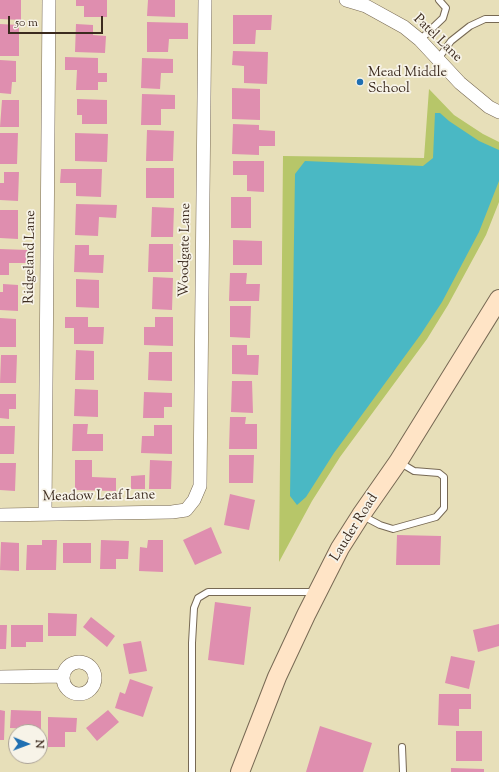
<!DOCTYPE html>
<style>
body{margin:0}
#map{position:relative;width:499px;height:772px;overflow:hidden;background:#e7dfb9;font-family:"Sorts Mill Goudy",serif}
canvas{display:block}
.north{position:absolute;left:8px;top:724px;width:40px;height:40px;box-sizing:border-box;background:#f7f3e8;border:1px solid #aca397;border-radius:50%;rotate:91deg;font-size:11px;font-weight:700;line-height:16px;text-align:center;color:#3b2a1e}
.north::after{content:'';display:block;margin:auto;width:14px;height:18px;background:#1f6fb2;clip-path:polygon(50% 0,100% 100%,50% 72%,0 100%)}
.scale{position:absolute;left:8px;top:16px;width:95px;height:18px;box-sizing:border-box;border:2px solid #3b2a1e;border-top:0;padding-left:5px;font-size:12px;line-height:14px;white-space:nowrap;color:#3b2a1e;-webkit-text-stroke:3px #f7f3e8;paint-order:stroke}
</style>
<div id="map">
<canvas width="499" height="772"></canvas>
<div class="north">N</div>
<div class="scale">50 m</div>
</div>
<script>
const ctx = document.querySelector('canvas').getContext('2d');
ctx.lineJoin = 'round';
function paint(path, color) { ctx.fillStyle = color; ctx.fill(path, 'evenodd'); }
const shape = rows => new Path2D(rows.map(r => 'M' + r).join(''));
function trace(path, color, width, dash) { ctx.strokeStyle = color; ctx.lineWidth = width; ctx.lineCap = dash ? 'butt' : 'round'; ctx.setLineDash(dash || []); ctx.stroke(path); }
function label(font, color, halo, rows, align = 'center') {
  ctx.font = font + ' "Sorts Mill Goudy",serif'; ctx.lineWidth = 3.5; ctx.setLineDash([]); ctx.textBaseline = 'middle'; ctx.strokeStyle = halo; ctx.fillStyle = color; for (const [text, x, y, turn = 0] of rows) {
    ctx.save(); ctx.translate(x, y); ctx.rotate((+turn || 0) * Math.PI / 180); ctx.textAlign = isNaN(turn) ? turn : align; if (halo) ctx.strokeText(text, 0, 0); ctx.fillText(text, 0, 0); ctx.restore();
  }
}
paint(shape([
 [429,89,454,115,483,134,499,142,499,202,486,235,448,305,427,339,340,457,312,501,279,562,283,156,424,158]
]), '#b7c669');
paint(shape([
 [435,113,440,113,449,121,479,141,499,150,499,181,479,232,442,302,421,334,334,453,306,497,297,505,290,496,295,174,305,161,423,166,433,158]
]), '#4ab8c4');
paint(shape([
 [0,0,21,0,21,20,0,19],
 [76,0,107,0,107,17,84,17,84,6,76,6],
 [148,0,175,0,175,17,147,16],
 [233,15,272,15,271,30,256,30,255,44,233,44],
 [147,22,188,23,188,39,169,39,168,52,147,52],
 [0,24,19,25,19,56,0,56],
 [76,24,93,25,93,35,106,36,105,53,75,52],
 [233,51,268,52,267,84,244,83,244,66,232,65],
 [65,57,98,58,98,73,107,73,107,82,98,82,98,90,76,90,77,70,65,70],
 [142,58,173,59,173,73,161,73,160,89,141,88],
 [0,60,16,61,16,82,12,82,11,94,0,93],
 [232,88,260,89,260,120,232,119],
 [142,94,175,95,175,109,161,109,161,125,141,125],
 [77,99,107,100,107,124,82,124,82,115,77,115],
 [2,100,19,100,19,127,0,127],
 [233,124,259,125,259,130,275,131,275,146,259,146,259,155,232,154],
 [147,130,174,131,173,161,146,161],
 [0,133,18,133,17,164,0,164],
 [75,133,108,134,107,162,75,161],
 [233,161,264,161,264,192,247,191,247,175,233,175],
 [146,168,174,168,174,198,146,198],
 [61,169,102,169,101,197,76,196,76,183,60,183],
 [4,172,19,172,18,201,0,200,0,183,4,183],
 [231,197,251,197,251,228,231,228],
 [76,204,117,205,116,218,99,217,98,236,75,235],
 [152,207,174,208,173,237,151,237],
 [0,210,18,210,18,239,0,238],
 [233,240,262,241,262,265,233,265],
 [149,244,173,244,173,272,148,272],
 [75,245,89,245,89,255,104,255,103,273,74,272],
 [0,249,28,250,28,263,9,263,9,275,0,275],
 [230,273,247,273,246,284,260,284,259,301,229,301],
 [153,277,173,278,172,310,152,309],
 [76,279,99,280,99,308,76,307],
 [3,284,18,285,18,311,0,310,0,292,3,292],
 [230,306,251,306,250,338,230,337],
 [65,317,88,317,88,327,104,327,103,344,74,344,74,328,65,328],
 [155,317,173,317,173,346,144,345,144,327,155,327],
 [0,318,16,319,16,347,0,347],
 [232,345,247,345,247,355,259,355,258,375,232,374],
 [76,350,94,351,94,380,75,380],
 [149,352,172,352,172,381,148,380],
 [1,355,17,355,16,383,0,383],
 [232,381,252,381,253,413,231,412],
 [75,389,98,390,98,417,74,416],
 [144,392,172,393,172,407,164,407,164,418,143,418],
 [0,394,16,394,16,409,9,409,9,419,0,418],
 [230,417,246,417,245,424,257,424,257,449,229,449],
 [73,424,88,424,87,434,103,434,103,451,72,451],
 [154,425,172,425,172,454,141,453,142,436,154,436],
 [0,426,15,426,14,454,0,454],
 [229,455,254,455,253,483,229,483],
 [75,460,92,460,92,477,116,478,116,491,75,490],
 [150,460,172,461,171,489,149,489],
 [0,463,16,463,15,491,0,490],
 [145,475,145,489,131,489,131,476],
 [230,494,255,500,249,530,224,525],
 [211,527,222,553,195,565,183,540],
 [397,535,441,536,440,565,396,565],
 [42,540,57,540,56,570,26,570,27,545,42,545],
 [101,540,129,541,128,559,116,559,116,569,100,569],
 [148,540,163,540,163,572,139,571,140,547,147,548],
 [1,542,19,543,19,571,0,570],
 [63,543,91,543,91,563,63,563],
 [215,602,251,607,244,665,208,660],
 [48,613,77,614,76,636,48,636],
 [91,617,115,636,107,647,83,627],
 [499,624,499,646,478,652,473,630],
 [0,625,7,625,6,649,0,649],
 [11,625,43,625,43,642,26,642,26,647,11,647],
 [141,641,147,671,129,674,123,644],
 [451,656,475,661,469,689,445,683],
 [130,679,153,687,143,717,115,708,120,692,125,694],
 [439,694,471,694,471,709,459,709,459,726,438,725],
 [0,710,5,711,4,740,0,740],
 [11,710,41,711,41,729,10,728],
 [108,710,119,722,97,741,86,728],
 [48,717,77,718,76,732,65,732,65,747,48,747],
 [320,726,372,743,363,772,306,772],
 [456,731,482,731,482,761,456,761],
 [451,768,484,769,484,772,451,772]
]), '#df8eaf');
const service = shape([
 [420,40,443,18,446,8,439,0],
 [438,59,451,41,470,26,485,19,499,19],
 [363,516,380,525,393,529,436,517,444,508,444,477,439,473,414,471,399,462],
 [402,747,403,772],
 [192,772,192,643,194,608,198,598,208,592,314,592]
]);
const minor = shape([
 [346,0,366,6,404,27,420,40,460,83,489,107,499,112],
 [45,514,49,0],
 [0,515,172,512,186,510,194,500,200,486,205,0],
 '63 678a16 16 0 1 1 32 0a16 16 0 1 1-32 0Z',
 [0,677,63,676]
]);
const secondary = shape([
 [240,772,277,677,306,615,340,548,361,515,398,462,499,299]
]);
trace(service, '#776954', 8);
trace(minor, '#776954', 14);
trace(secondary, '#776954', 20);
trace(service, '#fff', 6);
trace(minor, '#fff', 13);
trace(secondary, '#ffe4c6', 18);
for (const [x, y, r, color] of [
 [360,82,4,"#1f6fb2"]
]) { const dot = new Path2D(); dot.arc(x, y, r, 0, 2 * Math.PI); ctx.fillStyle = color; ctx.fill(dot); trace(dot, '#f7f3e8', 1.5); }
label('14px', '#3b2a1e', '#f7f3e8', [
 ["Patel Lane",437,39,44],
 ["Woodgate Lane",186,250,-89],
 ["Ridgeland Lane",31,257,-89],
 ["Meadow Leaf Lane",99,497,-1],
 ["Lauder Road",355,528,-58]
]);
label('14px', '#3b2a1e', '#f7f3e8', [
 ["Mead Middle",368,74],
 ["School",368,90]
], 'left');
</script>
